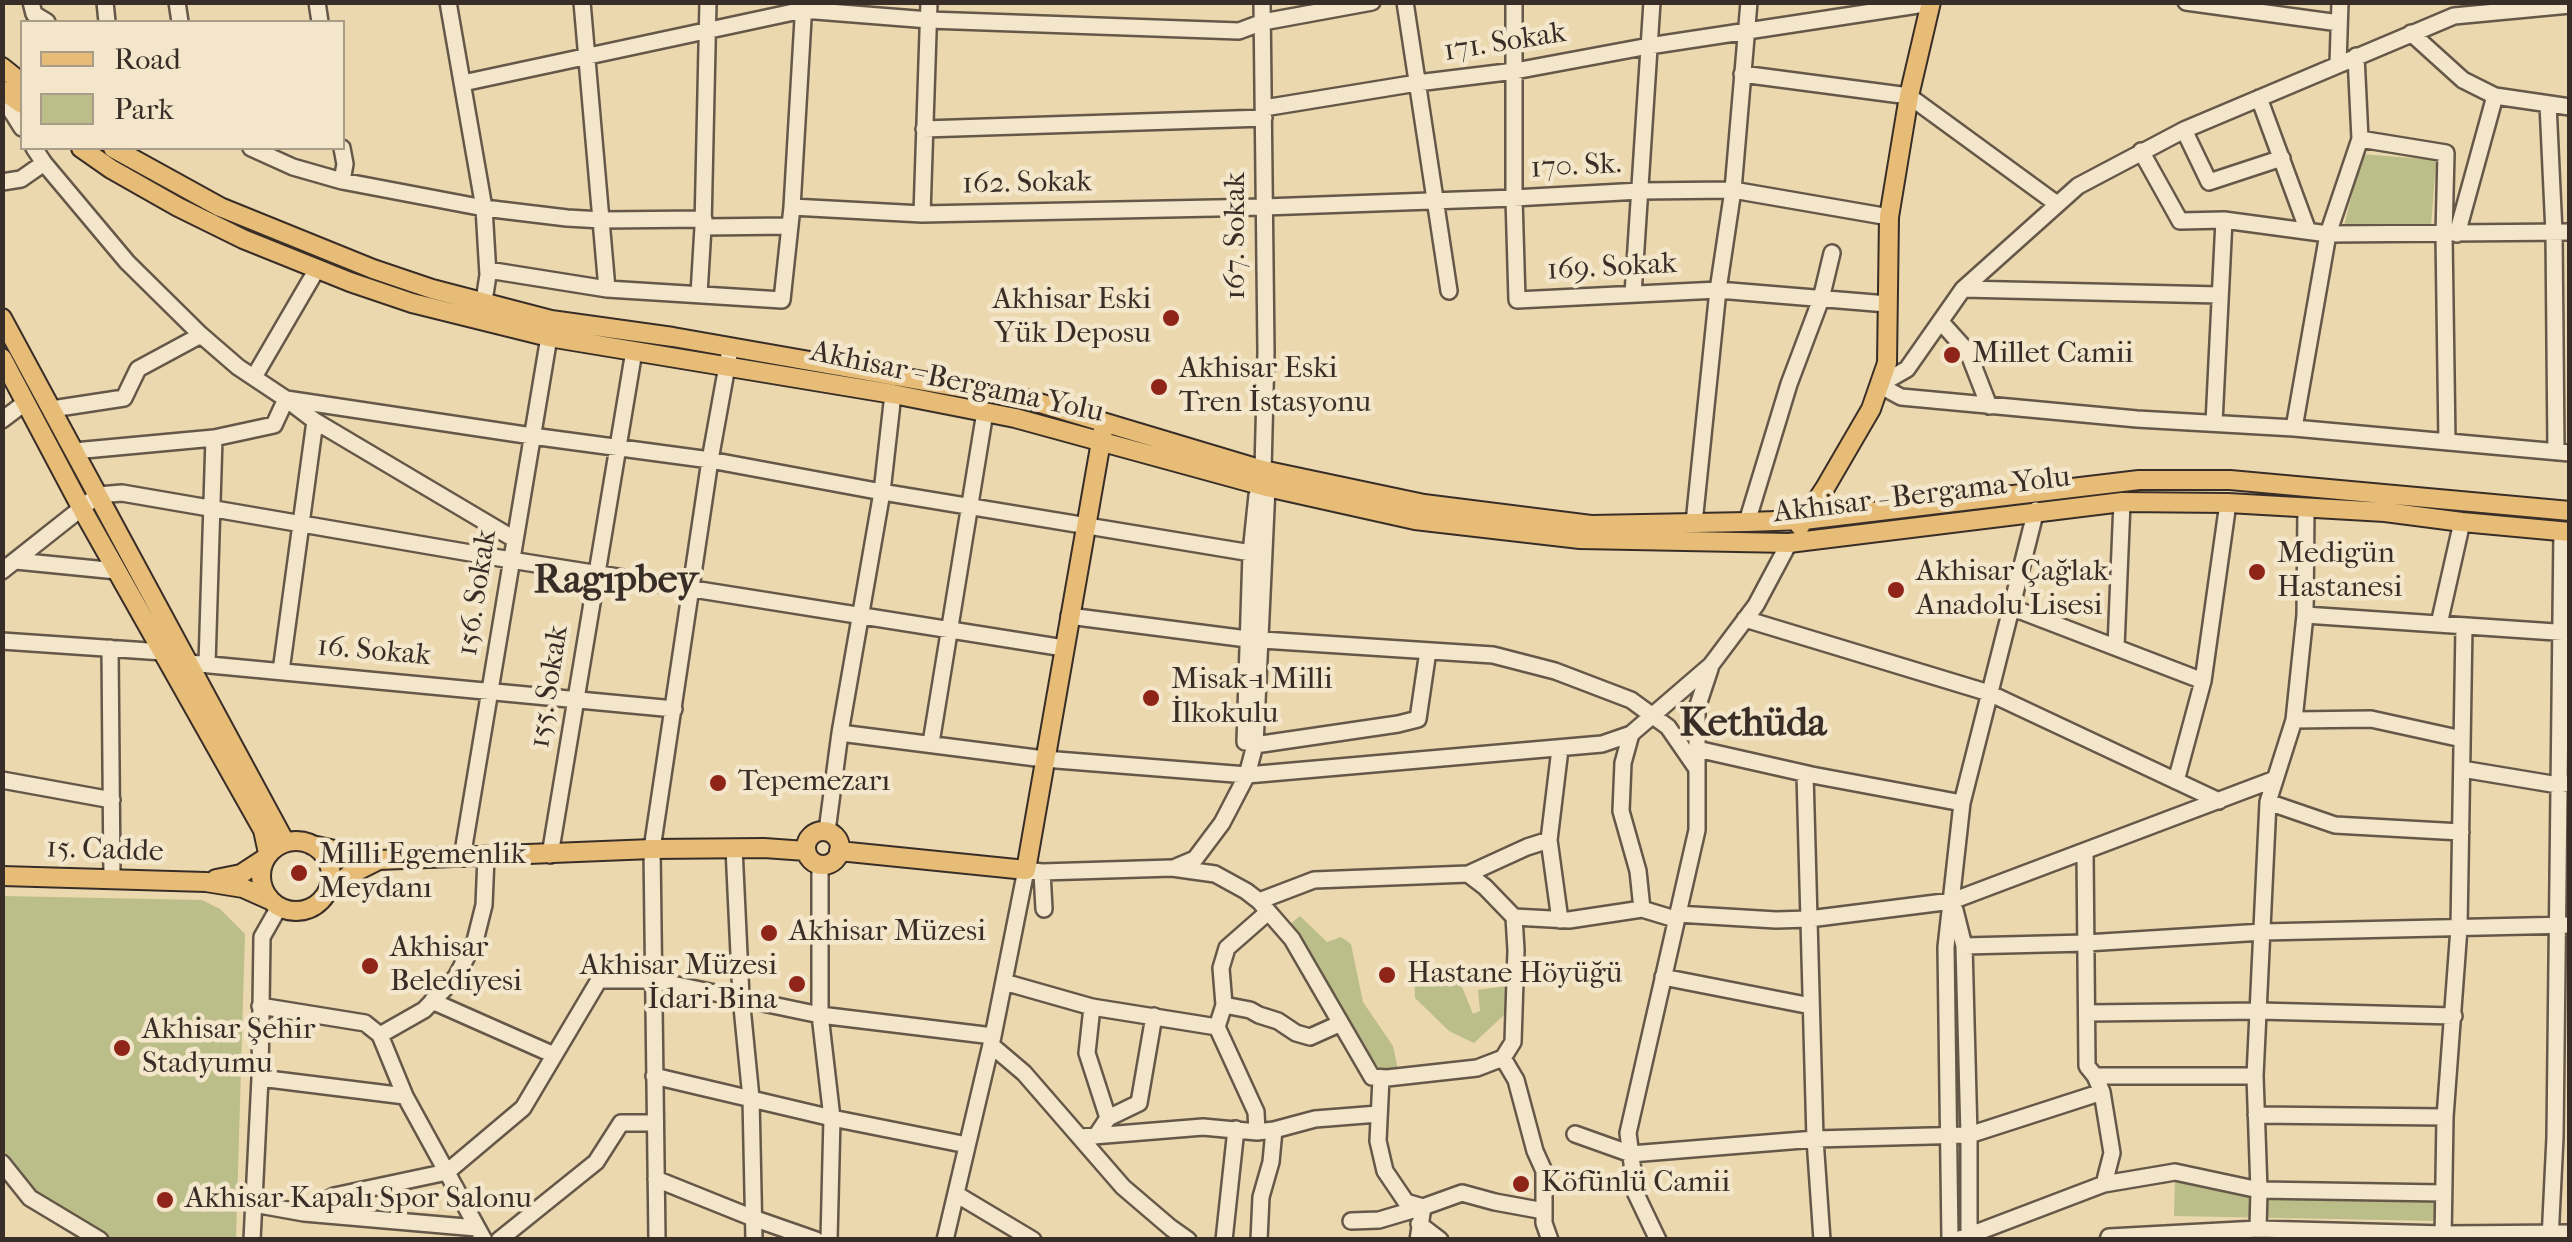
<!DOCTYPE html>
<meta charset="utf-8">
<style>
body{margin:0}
#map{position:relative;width:2572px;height:1242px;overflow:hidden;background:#ecd8ae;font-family:"IM FELL French Canon",serif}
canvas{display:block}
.frame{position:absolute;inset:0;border:5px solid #392e27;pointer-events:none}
.legend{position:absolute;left:20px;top:20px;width:325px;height:130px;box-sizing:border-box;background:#f3e6ca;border:2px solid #a99c89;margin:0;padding:12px 18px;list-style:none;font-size:30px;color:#392e27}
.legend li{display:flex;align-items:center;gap:20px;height:50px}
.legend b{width:50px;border:2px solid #a99c89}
</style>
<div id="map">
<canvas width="2572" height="1242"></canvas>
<div class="frame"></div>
<ul class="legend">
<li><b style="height:12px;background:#e6bc77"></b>Road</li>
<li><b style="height:28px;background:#bbbe88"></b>Park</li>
</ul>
</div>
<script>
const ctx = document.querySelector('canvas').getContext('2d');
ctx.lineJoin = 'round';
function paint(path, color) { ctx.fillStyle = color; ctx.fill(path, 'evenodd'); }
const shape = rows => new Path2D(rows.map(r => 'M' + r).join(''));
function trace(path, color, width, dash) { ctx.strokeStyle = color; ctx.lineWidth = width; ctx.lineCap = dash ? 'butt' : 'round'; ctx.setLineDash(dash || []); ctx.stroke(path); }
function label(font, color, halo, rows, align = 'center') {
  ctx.font = font + ' "IM FELL French Canon",serif'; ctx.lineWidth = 9; ctx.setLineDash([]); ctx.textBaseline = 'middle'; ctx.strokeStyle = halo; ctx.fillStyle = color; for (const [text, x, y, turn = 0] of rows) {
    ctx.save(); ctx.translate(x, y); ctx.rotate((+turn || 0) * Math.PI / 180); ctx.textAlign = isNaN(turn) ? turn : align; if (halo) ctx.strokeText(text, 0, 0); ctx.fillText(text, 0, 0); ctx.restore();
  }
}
paint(shape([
 [2362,154,2436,160,2431,227,2344,226],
 [3,896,202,900,220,909,245,934,236,1239,101,1239,32,1195,3,1161],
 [1300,916,1327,942,1341,937,1351,944,1363,1002,1393,1046,1398,1069,1379,1068,1327,991,1289,925],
 [1446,971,1460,982,1473,1014,1480,1011,1478,990,1506,986,1504,1015,1474,1043,1449,1031,1415,998,1414,977],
 [2175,1177,2439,1197,2439,1221,2174,1216]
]), '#bbbe88');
const minor = shape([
 [31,2,34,14,47,22],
 [105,2,107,22],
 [177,2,180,22],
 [317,2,320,22],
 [448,2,484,208,488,275,484,301],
 [582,2,607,289],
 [1405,2,1449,291],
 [1514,2,1514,198,1517,300,1718,290,1887,304],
 [2186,2,2339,23],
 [2570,5,2454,16,2184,130,2078,186,1963,289,1907,369,1879,385,1901,397,2137,419,2294,428,2570,453],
 [2411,33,2463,80,2495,96,2570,107],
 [2356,56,2360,139],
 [2338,64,2340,2],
 [1742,74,1909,96,2057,204],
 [463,83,803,10,929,20,1239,31,1263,22,1372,2],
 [2,96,22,128],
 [2259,98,2308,231],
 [2548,104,2554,233,2556,452],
 [1264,108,1417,83,1515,71,1649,46,1931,3],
 [924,129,1264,118],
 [2184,130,2209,182,2282,158],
 [34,148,44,163,127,262,201,335,238,367,286,399,315,421,514,539],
 [251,148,293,167,342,181,484,208,567,218,602,220,704,219],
 [2141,151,2180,221,2224,220,2328,234,2570,232],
 [342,181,345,164,342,148],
 [2,182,21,179,44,163],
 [792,207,922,214,1264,207,1514,198,1640,191,1733,190,1889,217],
 [922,214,929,2],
 [703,227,789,226],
 [2457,234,2495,96],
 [488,270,607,289,782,300,792,207,804,2],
 [1963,289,2220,295],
 [699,294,703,227,708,2],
 [1633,294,1652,2],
 [1941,322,1968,352,1989,406],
 [254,377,317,269],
 [52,409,124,398,138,369,201,335],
 [2,420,26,402],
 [2214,423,2224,220],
 [2294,428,2328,234,2360,139,2446,153,2444,235,2447,442],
 [74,451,214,438,274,425,286,399,532,436,710,460,882,492,1251,553],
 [1747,522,1789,384,1821,299,1832,253],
 [1694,523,1718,290,1733,190,1749,2],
 [16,561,117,571],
 [2,571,98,495,122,493,511,560,1064,648],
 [2013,608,2203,681],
 [2305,615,2570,633],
 [1069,616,1247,639,1493,655,1555,671,1631,700,1668,727,1697,769],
 [1745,619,1989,693,2219,801],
 [2439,624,2462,522],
 [2,641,163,652],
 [2116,647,2122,502],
 [110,648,112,879],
 [189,663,674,709],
 [207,664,214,438],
 [281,671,315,421],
 [2294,720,2371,719,2462,739],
 [840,733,1044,759,1247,775,1602,744,1631,734,1711,665,1756,605,1789,543],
 [1631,734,1623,763,1621,811,1638,871,1642,909],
 [1245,742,1251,553,1257,495],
 [931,743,985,412],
 [1255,745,1398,724,1418,719,1428,651],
 [1697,749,1812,775,1962,803],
 [2462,769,2558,785,2570,783],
 [1805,774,1815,1139,1822,1240],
 [2,780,112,800],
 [2176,781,2203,681,2228,503],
 [2268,802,2335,825,2461,832],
 [827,831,840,733,882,492,893,394],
 [734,848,741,997,751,1098,754,1240],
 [2085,852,2087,1066,2095,1076,2102,1092,2112,1153,2104,1184],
 [550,855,634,351],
 [462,858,549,337],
 [820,865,820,1015,832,1118,829,1240],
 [1176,867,1195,859,1222,823,1247,775,1255,745,1267,487,1263,470,1266,352,1262,2],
 [1042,872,1044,909],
 [1468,874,1527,847,1549,840],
 [1955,910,1964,946,1969,1135,1969,1235],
 [1677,914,1776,920,1809,919,1952,901,2275,779],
 [1514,917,1569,920,1642,909,1675,919],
 [1560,920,1549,840,1560,749],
 [1964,946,2086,943,2263,932,2570,925],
 [1663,977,1811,1006],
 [1004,982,1092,1007,1217,1027],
 [432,1001,554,1055],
 [1224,1005,1250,1010,1259,1015,1278,1021,1296,1033,1310,1037,1339,1024],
 [260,1006,365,1023,380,1035,405,1096,484,1240],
 [1092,1007,1087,1053,1108,1118],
 [2087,1013,2259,1011,2454,1016],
 [380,1035,424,1010,456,977,475,941,484,905,486,857],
 [991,1045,1024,1073,1123,1187,1171,1228,1188,1240],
 [1503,1058,1516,1080,1535,1151,1544,1171,1544,1223,1550,1240],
 [654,1076,832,1118,967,1145],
 [2095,1076,2255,1076],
 [260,1078,405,1096],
 [1381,1078,1378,1141,1385,1171,1406,1202,1423,1207,1462,1193,1495,1202,1544,1211],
 [2256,1115,2445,1117],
 [1257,1132,1256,1112,1217,1027,1224,1005,1221,968,1227,948,1268,912],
 [1575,1134,1631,1154,1815,1139,1969,1135,2102,1092],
 [1096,1136,1108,1118,1139,1103,1154,1016],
 [1081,1137,1203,1127,1257,1132,1274,1130,1315,1119,1378,1114],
 [2,1163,30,1198,100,1240],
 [656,1179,753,1218,816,1240],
 [956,1194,1033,1240],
 [254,1204,304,1213,477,1228],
 [304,1213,334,1196,447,1172,523,1108,599,980,653,980,820,1015,993,1036],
 [1351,1221,1379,1220,1423,1207],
 [1419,1224,1440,1240],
 [2258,1229,2259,1190,2255,1076,2268,802,2294,720,2305,615,2306,507],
 [252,1240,260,1078,262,937,279,907],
 [499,1240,596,1162,621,1123,655,1123],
 [657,1240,652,849,710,460,729,355],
 [945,1240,993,1036,1026,870,1042,872,1172,868,1215,874,1246,891,1259,901,1292,939,1372,1077,1387,1078,1477,1068,1503,1058,1513,1042,1516,950,1514,917,1485,887,1468,874,1314,880,1259,901],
 [1224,1240,1236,1129],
 [1259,1240,1261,1197,1271,1162,1274,1130],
 [1418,1240,1423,1207],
 [1658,1240,1636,1194,1628,1133,1697,830,1697,708,1710,669],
 [1950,1240,1946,947,1962,803,2036,510],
 [1957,1240,2104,1184,2175,1172,2259,1190,2443,1193],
 [2108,1240,2109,1237,2258,1229,2444,1234,2570,1233],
 [2443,1240,2445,1117,2459,928,2464,626],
 [2550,1240,2555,1137,2562,531]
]);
const major = shape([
 [2,67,22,83],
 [2,90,22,104],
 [81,148,111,169,178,207,243,239,350,282,412,303,549,337,893,394,1015,418,1267,487,1415,520,1580,539,1789,543,2122,502,2228,503,2385,512,2462,522,2570,532],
 [113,148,220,207,373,269,432,289,551,320,673,337,1026,399,1263,470,1424,504,1591,525,1747,522,1804,520,2139,480,2230,480,2570,511],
 [2,318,285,842],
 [2,358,82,509,263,830,268,853],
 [1800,526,1825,488,1871,409,1887,363,1889,217,1909,96,1931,2],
 '806 848a17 17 0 1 1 34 0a17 17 0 1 1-34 0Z',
 '261 876a35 35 0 1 1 70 0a35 35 0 1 1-70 0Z',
 [312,845,379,860,652,849,764,848,806,851],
 [839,851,1026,870,1103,430],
 [2,876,206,882,243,888,270,900],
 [216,879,241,874,264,859],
 [327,893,349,875,379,860]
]);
trace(minor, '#665849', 20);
trace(major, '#392e27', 22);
trace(minor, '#f3e6ca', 15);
trace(major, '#e6bc77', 18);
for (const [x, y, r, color] of [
 [1171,318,10,"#8f2418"],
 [1952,355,10,"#8f2418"],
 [1159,387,10,"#8f2418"],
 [2257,572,10,"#8f2418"],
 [1896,590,10,"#8f2418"],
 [1151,698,10,"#8f2418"],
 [718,783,10,"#8f2418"],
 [299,873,10,"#8f2418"],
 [769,933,10,"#8f2418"],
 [370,966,10,"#8f2418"],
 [1387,975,10,"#8f2418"],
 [797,984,10,"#8f2418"],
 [122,1048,10,"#8f2418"],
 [1521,1184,10,"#8f2418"],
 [165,1200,10,"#8f2418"]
]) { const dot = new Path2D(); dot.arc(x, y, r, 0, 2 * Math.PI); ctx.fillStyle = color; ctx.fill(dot); trace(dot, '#f3e6ca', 4); }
label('30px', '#392e27', '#f3e6ca', [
 ["171. Sokak",1505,43,-9],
 ["170. Sk.",1576,167,-3],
 ["162. Sokak",1027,184,-1],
 ["167. Sokak",1237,236,-90],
 ["169. Sokak",1612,268,-3],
 ["Akhisar - Bergama Yolu",957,383,12],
 ["Akhisar - Bergama Yolu",1922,496,-7],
 ["156. Sokak",478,593,-81],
 ["16. Sokak",374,652,5],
 ["155. Sokak",550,687,-81],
 ["15. Cadde",105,851,2]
]);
label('30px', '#392e27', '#f3e6ca', [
 ["Akhisar Eski",1151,301,"right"],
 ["Yük Deposu",1151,335,"right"],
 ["Millet Camii",1972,355],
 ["Akhisar Eski",1179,370],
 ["Tren İstasyonu",1179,404],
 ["Medigün",2277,555],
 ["Hastanesi",2277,589],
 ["Akhisar Çağlak",1916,573],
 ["Anadolu Lisesi",1916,607],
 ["Misak-ı Milli",1171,681],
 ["İlkokulu",1171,715],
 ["Tepemezarı",738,783],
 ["Milli Egemenlik",319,856],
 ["Meydanı",319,890],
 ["Akhisar Müzesi",789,933],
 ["Akhisar",390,949],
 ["Belediyesi",390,983],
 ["Akhisar Müzesi",777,967,"right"],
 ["İdari Bina",777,1001,"right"],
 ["Hastane Höyüğü",1407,975],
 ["Akhisar Şehir",142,1031],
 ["Stadyumu",142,1065],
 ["Köfünlü Camii",1541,1184],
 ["Akhisar Kapalı Spor Salonu",185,1200]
], 'left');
label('bold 40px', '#392e27', '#f3e6ca', [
 ["Ragıpbey",616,582],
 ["Kethüda",1753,725]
]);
</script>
